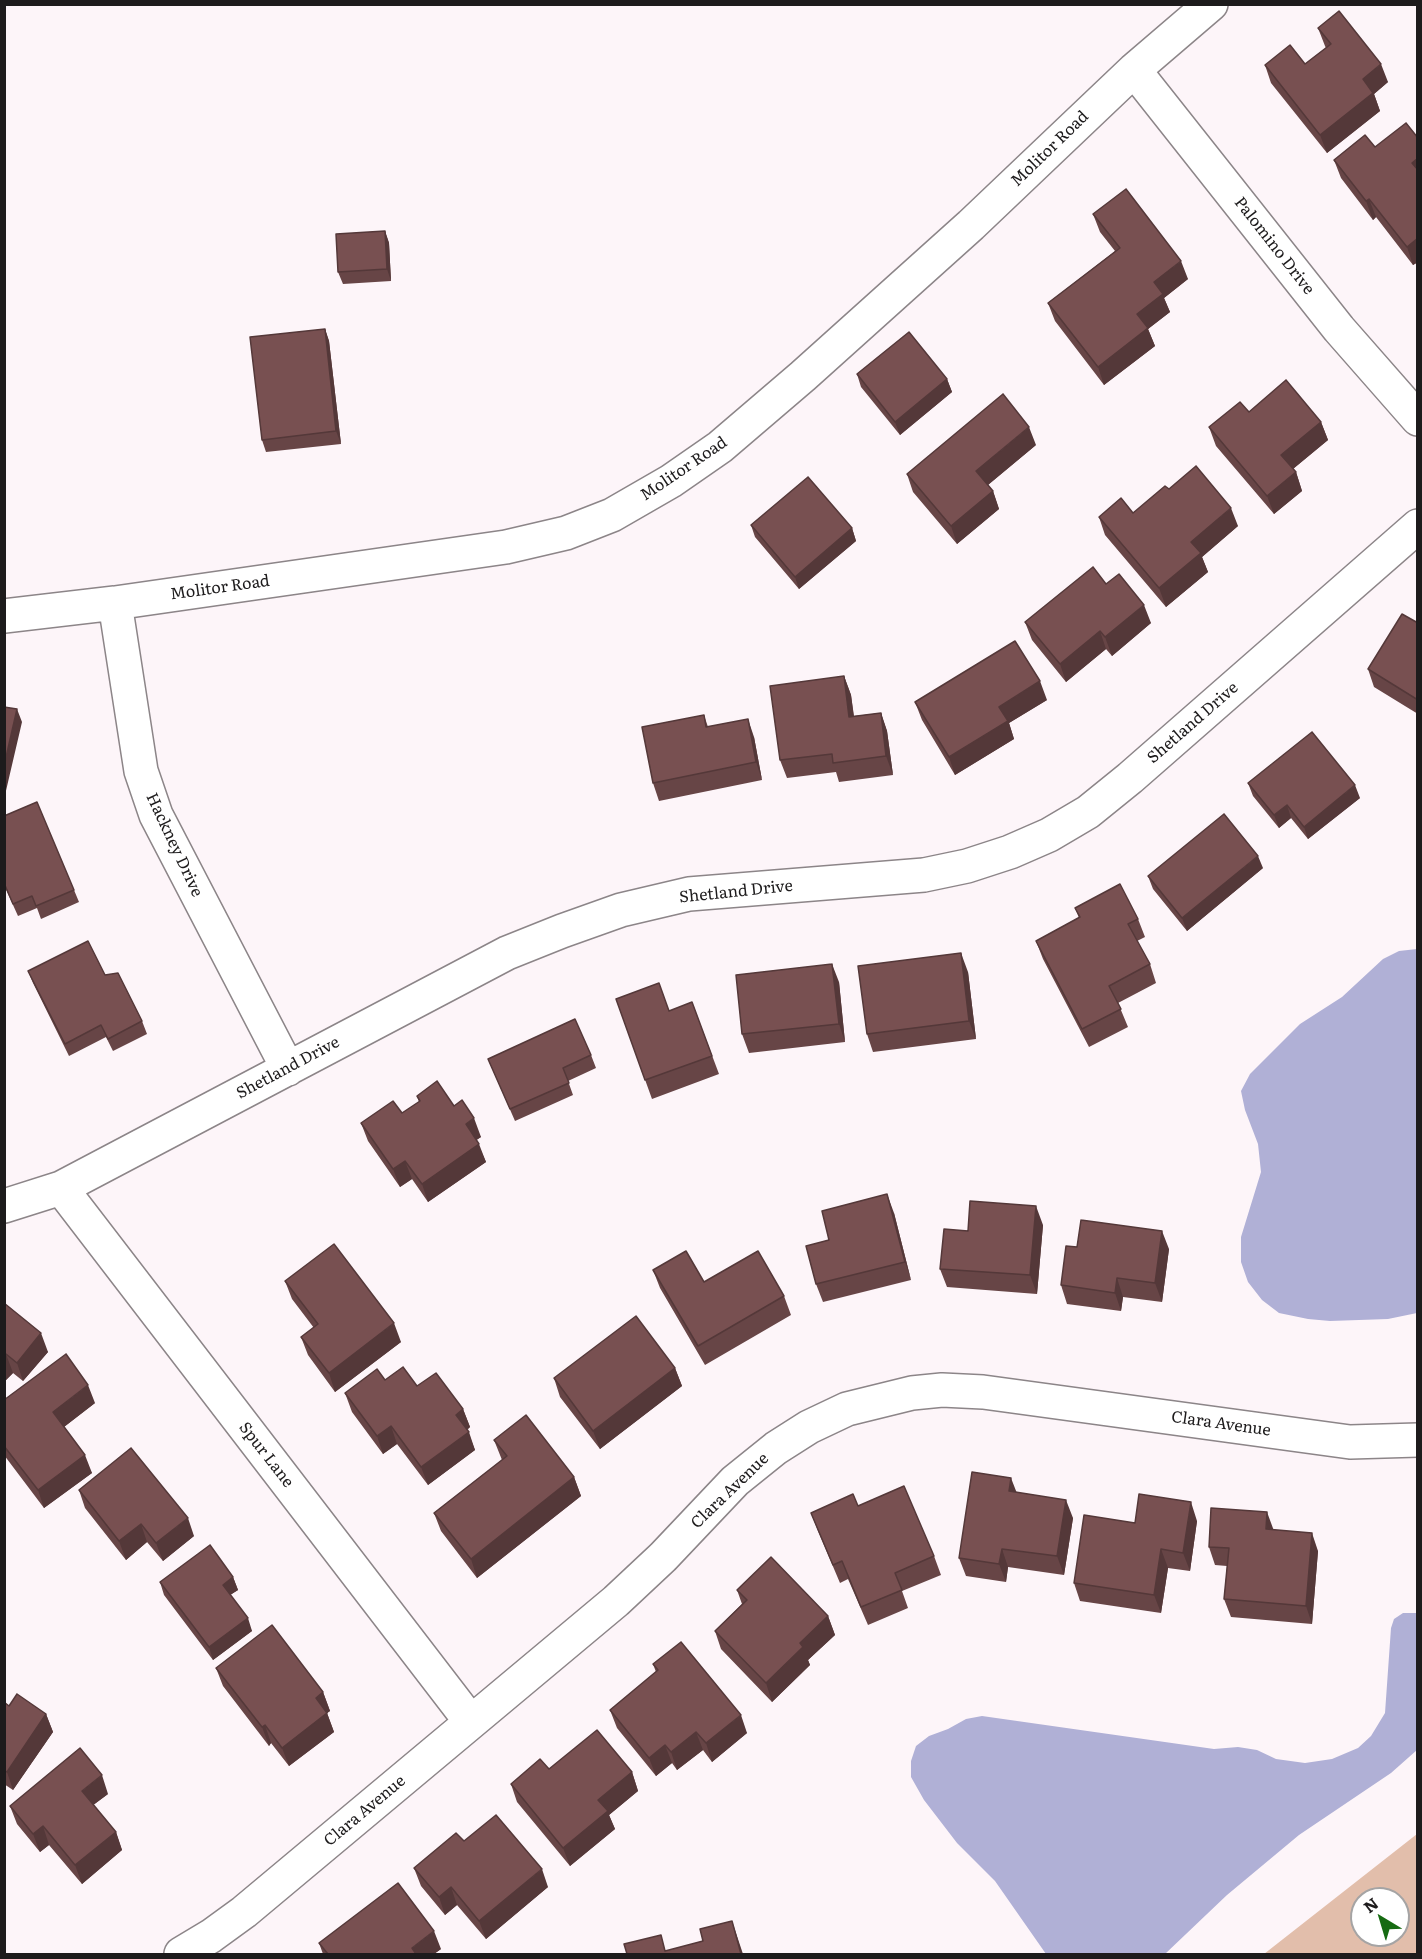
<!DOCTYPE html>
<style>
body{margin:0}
#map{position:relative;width:1422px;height:1959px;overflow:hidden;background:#fdf5f9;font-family:Literata,serif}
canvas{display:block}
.frame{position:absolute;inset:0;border:6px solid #1d1b1c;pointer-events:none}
.north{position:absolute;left:1350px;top:1887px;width:60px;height:60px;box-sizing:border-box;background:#fff;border:2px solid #a5a4a4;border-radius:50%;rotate:322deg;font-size:16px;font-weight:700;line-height:24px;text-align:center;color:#1d1b1c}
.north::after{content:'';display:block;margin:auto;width:21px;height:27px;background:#166b12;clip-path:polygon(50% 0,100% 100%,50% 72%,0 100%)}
</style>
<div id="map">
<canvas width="1422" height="1959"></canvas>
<div class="frame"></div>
<div class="north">N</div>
</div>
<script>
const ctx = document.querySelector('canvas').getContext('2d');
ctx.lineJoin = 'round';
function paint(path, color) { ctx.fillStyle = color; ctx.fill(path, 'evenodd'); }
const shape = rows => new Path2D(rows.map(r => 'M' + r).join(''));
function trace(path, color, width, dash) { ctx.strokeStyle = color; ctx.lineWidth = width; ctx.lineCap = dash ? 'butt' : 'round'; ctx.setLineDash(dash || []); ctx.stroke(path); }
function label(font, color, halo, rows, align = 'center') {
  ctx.font = font + ' Literata,serif'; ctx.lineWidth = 6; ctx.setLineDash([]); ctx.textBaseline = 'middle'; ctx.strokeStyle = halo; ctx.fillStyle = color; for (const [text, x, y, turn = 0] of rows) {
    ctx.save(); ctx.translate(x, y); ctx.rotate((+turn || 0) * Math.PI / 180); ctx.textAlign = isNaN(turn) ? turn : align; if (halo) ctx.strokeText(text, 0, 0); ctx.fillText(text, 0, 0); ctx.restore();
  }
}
paint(shape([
 [1417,1834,1417,1954,1264,1954],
 [1362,1899,1398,1899,1398,1935,1362,1935]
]), '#e2beab');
paint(shape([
 [1417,949,1417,1313,1388,1319,1330,1321,1308,1319,1279,1313,1262,1300,1248,1282,1241,1262,1241,1237,1261,1172,1258,1144,1245,1110,1241,1091,1250,1074,1300,1024,1342,997,1383,959,1399,951],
 [1403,1613,1417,1613,1417,1750,1391,1773,1299,1835,1227,1895,1165,1954,1046,1954,995,1881,957,1843,924,1800,911,1777,911,1761,916,1746,929,1736,948,1729,966,1719,982,1716,1214,1749,1238,1747,1257,1750,1276,1759,1305,1763,1332,1759,1358,1748,1371,1736,1385,1713,1391,1628,1394,1619]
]), '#b0b0d6');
const minor = shape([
 [1134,70,1339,329,1418,419],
 [115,603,141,771,156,815,288,1069],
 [4,616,115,603,506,547,566,533,612,515,671,481,720,447,803,376,971,225,1134,70,1211,4],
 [61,1188,471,1722],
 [4,1206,61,1188,507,953,562,931,621,910,689,894,924,875,967,866,1010,852,1049,835,1088,812,1130,778,1418,526],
 [181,1954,211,1936,244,1912,616,1601,663,1557,735,1481,776,1448,809,1427,847,1409,912,1393,942,1390,983,1392,1350,1442,1418,1440]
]);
trace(minor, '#8c8588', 36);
trace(minor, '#fff', 33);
paint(shape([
 [1318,28,1388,82,1374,94,1380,111,1327,153,1271,83,1265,65,1305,64,1326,48,1325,46],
 [1418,138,1418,262,1413,265,1376,217,1373,220,1341,178,1334,160,1375,147],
 [1093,214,1188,279,1164,298,1170,312,1148,329,1155,346,1104,385,1055,321,1048,303,1115,251,1100,232],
 [385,231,389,243,391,281,343,284,338,272],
 [325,329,329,341,341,444,266,452,262,440],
 [857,374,947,379,952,392,900,435,861,387],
 [1249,412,1321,422,1328,440,1293,469,1296,472,1302,491,1274,514,1216,446,1209,427],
 [1036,445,988,485,993,491,999,509,957,544,913,492,907,474],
 [1169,489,1238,526,1202,557,1208,572,1166,607,1105,535,1099,517,1133,513],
 [751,525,852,528,856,541,799,589,755,537],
 [1106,584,1151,623,1112,656,1106,649,1066,682,1032,640,1025,622],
 [1418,623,1418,714,1374,687,1368,669],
 [844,676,851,695,854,716,881,713,887,731,893,775,839,782,836,772,787,778,780,760],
 [1047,700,1009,723,1014,739,955,775,922,720,915,702],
 [704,715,708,727,754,737,762,780,659,801,653,783],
 [1248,783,1360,798,1308,839,1291,818,1279,828,1253,796],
 [4,816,74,890,79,902,41,919,37,908,18,916,4,885],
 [1263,868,1187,931,1153,889,1148,876],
 [1075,908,1138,919,1145,937,1137,941,1150,964,1156,983,1118,1003,1128,1027,1089,1047,1043,959,1036,941,1079,918],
 [28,971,105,975,142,1021,147,1034,113,1051,106,1037,69,1056,33,983],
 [968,972,976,1039,873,1052,867,1034],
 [839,982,845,1042,749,1053,742,1034],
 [616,999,669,1011,692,1002,719,1074,652,1099],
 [591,1055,596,1068,568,1081,573,1095,515,1121,488,1059],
 [417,1096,454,1106,481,1137,476,1140,486,1162,428,1202,412,1179,400,1187,368,1141,361,1123,402,1113,419,1102],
 [894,1213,911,1280,823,1302,816,1284,829,1240],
 [1043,1225,1037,1294,947,1287,940,1269,968,1231],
 [1077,1247,1169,1249,1162,1302,1123,1297,1121,1311,1067,1304,1061,1285],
 [653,1270,704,1282,784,1296,791,1315,705,1365,660,1288],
 [285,1281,401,1342,335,1392,308,1355,301,1337,314,1328,292,1299],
 [4,1303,48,1352,23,1381,13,1373,4,1382],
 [675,1368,682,1386,600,1449,560,1397,554,1378],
 [385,1380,417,1386,463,1409,470,1427,467,1430,475,1450,428,1485,397,1444,383,1454,352,1412,345,1393],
 [4,1400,95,1403,64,1427,92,1473,44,1508,4,1455],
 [494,1440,574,1477,581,1496,477,1578,441,1531,434,1513,502,1460],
 [79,1490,194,1536,163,1561,147,1542,126,1560,85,1508],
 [1016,1492,1073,1518,1064,1575,1008,1567,1006,1582,966,1576,959,1558],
 [858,1506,934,1556,941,1575,902,1591,908,1608,868,1625,848,1579,840,1583,818,1531,811,1513],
 [1197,1521,1190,1571,1168,1568,1161,1613,1080,1601,1074,1583,1135,1523],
 [1274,1530,1318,1551,1312,1624,1231,1617,1224,1599,1227,1566,1215,1565,1209,1547],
 [233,1577,238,1590,230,1595,252,1631,213,1660,164,1595,160,1582],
 [737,1590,828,1616,835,1635,808,1660,810,1665,772,1702,721,1649,715,1631,742,1604],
 [653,1664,747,1733,712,1762,703,1750,677,1770,672,1763,656,1776,617,1728,610,1710,656,1672],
 [216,1668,323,1692,330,1711,327,1713,334,1732,289,1766,271,1743,269,1746,223,1686],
 [4,1702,9,1706,46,1714,53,1732,13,1790,4,1784],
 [549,1769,632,1772,638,1791,609,1815,615,1829,570,1866,517,1802,511,1784],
 [108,1794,93,1805,116,1832,122,1850,82,1884,49,1845,40,1852,17,1824,10,1806],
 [464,1841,548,1887,486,1939,457,1905,445,1915,421,1886,414,1868],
 [319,1943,441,1949,434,1954,323,1954]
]), '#674546');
paint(shape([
 [1381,64,1388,82,1374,94,1380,111,1327,153,1320,135,1363,79],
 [1418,158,1418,179,1412,163],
 [1369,199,1376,217,1373,220,1366,201],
 [385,231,389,243,391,281,387,269],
 [1418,238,1418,262,1413,265,1407,247],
 [1181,261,1188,279,1164,298,1170,312,1148,329,1155,346,1104,385,1098,367,1137,314,1154,282],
 [325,329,329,341,341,444,336,431],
 [947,379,952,392,900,435,895,422],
 [1321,422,1328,440,1288,473,1281,455],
 [1029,427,1036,445,983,489,976,471],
 [1296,472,1302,491,1274,514,1267,496],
 [993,491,999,509,957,544,951,526],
 [1231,508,1238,526,1202,557,1208,572,1166,607,1159,588,1191,542],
 [852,528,856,541,799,589,795,577],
 [1144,605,1151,623,1112,656,1105,637],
 [1100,631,1106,649,1066,682,1060,664],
 [844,676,851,695,856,735,849,717],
 [1040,681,1047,700,1009,723,1014,739,955,775,949,757,999,707],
 [17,709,22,722,5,795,4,766],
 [881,713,887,731,893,775,886,756],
 [748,719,754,737,762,780,756,762],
 [1355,785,1360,798,1308,839,1304,827],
 [1287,805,1291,818,1279,828,1274,815],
 [1258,856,1263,868,1187,931,1182,918],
 [961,953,968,972,976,1039,969,1021],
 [832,964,839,982,845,1042,839,1024],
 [474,1118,481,1137,472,1143,466,1124],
 [479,1144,486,1162,428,1202,422,1184],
 [405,1161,412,1179,400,1187,393,1169],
 [887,1194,894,1213,911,1280,905,1262],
 [1036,1206,1043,1225,1037,1294,1030,1275],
 [1162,1231,1169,1249,1162,1302,1155,1283],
 [1117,1278,1123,1297,1121,1311,1115,1293],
 [394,1323,401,1342,335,1392,329,1373],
 [41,1333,48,1352,23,1381,17,1363],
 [6,1354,13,1373,4,1382,4,1356],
 [675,1368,682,1386,600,1449,593,1431],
 [88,1385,95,1403,60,1430,53,1412],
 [463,1409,470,1427,463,1433,456,1415],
 [391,1426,397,1444,383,1454,377,1436],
 [469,1432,475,1450,428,1485,421,1467],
 [85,1455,92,1473,44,1508,38,1490],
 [574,1477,581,1496,477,1578,471,1559],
 [1011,1478,1018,1496,1009,1491],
 [1066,1500,1073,1518,1064,1575,1057,1556],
 [1191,1502,1197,1521,1190,1571,1183,1553],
 [1267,1512,1274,1531,1266,1529],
 [188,1518,194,1536,163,1561,156,1543],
 [141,1524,147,1542,126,1560,119,1541],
 [1312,1533,1318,1551,1312,1624,1306,1606],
 [1002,1549,1008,1567,1006,1582,999,1564],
 [1161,1549,1168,1568,1161,1613,1154,1595],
 [233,1577,238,1590,227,1597,223,1585],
 [828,1616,835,1635,808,1660,810,1665,772,1702,766,1683,800,1643],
 [248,1618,252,1631,213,1660,209,1647],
 [323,1692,330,1711,323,1716,316,1698],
 [327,1713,334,1732,289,1766,282,1748],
 [46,1714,53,1732,13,1790,7,1772],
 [741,1715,747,1733,712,1762,706,1743],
 [265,1725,271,1743,269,1746,262,1727],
 [696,1732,703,1750,677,1770,671,1752],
 [665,1745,672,1763,656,1776,649,1758],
 [632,1772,638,1791,609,1815,615,1829,570,1866,563,1848,598,1800],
 [102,1775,108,1794,88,1809,82,1791],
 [43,1826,49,1845,40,1852,33,1834],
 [116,1832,122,1850,82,1884,75,1865],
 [542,1869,548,1887,486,1939,479,1921],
 [451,1887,457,1905,445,1915,439,1897],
 [732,1921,743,1954,741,1954],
 [434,1931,441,1949,434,1954,414,1954,412,1948]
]), '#543839');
const building = shape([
 [1339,11,1381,64,1363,79,1373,93,1320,135,1265,65,1290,45,1305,64,1331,44,1318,28,1339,11],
 [1406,123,1418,138,1418,158,1412,163,1418,170,1418,238,1407,247,1369,199,1366,201,1334,160,1365,135,1375,147,1406,123],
 [1126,189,1181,261,1154,282,1163,294,1137,314,1148,328,1098,367,1048,303,1120,248,1093,214,1126,189],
 [385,231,387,269,338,272,336,234,385,231],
 [325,329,336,431,262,440,250,337,325,329],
 [909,332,947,379,895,422,857,374,909,332],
 [1286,380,1321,422,1281,455,1296,472,1267,496,1209,427,1240,402,1249,412,1286,380],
 [1003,394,1029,427,976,471,993,491,951,526,907,474,1003,394],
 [1196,466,1231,508,1191,542,1201,553,1159,588,1099,517,1121,498,1133,513,1165,486,1169,489,1196,466],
 [808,477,852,528,795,577,751,525,808,477],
 [1093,567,1106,584,1119,574,1144,605,1105,637,1100,631,1060,664,1025,622,1093,567],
 [1402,614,1418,623,1418,700,1368,669,1402,614],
 [1015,641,1040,681,999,707,1008,721,949,757,915,702,1015,641],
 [844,676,849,717,881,713,886,756,833,763,832,754,780,760,770,686,844,676],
 [4,707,17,709,4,766,4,707],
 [704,715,706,727,748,719,756,762,653,783,642,727,704,715],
 [1312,732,1355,785,1304,827,1287,805,1274,815,1248,783,1312,732],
 [37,802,74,890,36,906,32,896,13,904,4,883,4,816,37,802],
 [1224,814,1258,856,1182,918,1148,876,1224,814],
 [1120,884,1138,919,1128,924,1150,964,1109,986,1121,1009,1082,1029,1036,941,1080,917,1075,908,1120,884],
 [88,941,105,975,118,973,142,1021,108,1039,101,1025,65,1044,28,971,88,941],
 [961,953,969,1021,867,1034,858,966,961,953],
 [832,964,839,1024,742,1034,736,975,832,964],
 [659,983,669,1011,692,1002,712,1056,645,1080,616,999,659,983],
 [575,1019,591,1055,563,1068,569,1083,510,1109,488,1059,575,1019],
 [437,1081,454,1106,462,1100,474,1118,466,1124,479,1144,422,1184,405,1161,393,1169,361,1123,393,1101,402,1113,420,1101,417,1096,437,1081],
 [887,1194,905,1262,816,1284,806,1246,829,1240,822,1211,887,1194],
 [970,1201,1036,1206,1030,1275,940,1269,944,1229,968,1231,970,1201],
 [1081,1220,1162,1231,1155,1283,1117,1278,1115,1293,1061,1285,1066,1246,1077,1247,1081,1220],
 [334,1244,394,1323,329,1373,301,1337,318,1324,285,1281,334,1244],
 [686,1251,704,1282,758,1251,784,1296,698,1346,653,1270,686,1251],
 [4,1303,41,1333,17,1363,6,1354,4,1356,4,1303],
 [636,1316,675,1368,593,1431,554,1378,636,1316],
 [66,1354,88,1385,53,1412,85,1455,38,1490,4,1446,4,1400,66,1354],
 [403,1367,417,1386,436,1373,463,1409,456,1415,469,1432,421,1467,391,1426,377,1436,345,1393,377,1369,385,1380,403,1367],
 [526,1415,574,1477,471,1559,434,1513,507,1456,494,1440,526,1415],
 [131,1448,188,1518,156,1543,141,1524,119,1541,79,1490,131,1448],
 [972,1472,1011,1478,1009,1491,1066,1500,1057,1556,1002,1549,999,1564,959,1558,972,1472],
 [904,1486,934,1556,895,1573,902,1590,861,1607,842,1561,833,1565,811,1513,853,1494,858,1506,904,1486],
 [1139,1494,1191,1502,1183,1553,1161,1549,1154,1595,1074,1583,1084,1515,1135,1523,1139,1494],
 [1211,1508,1267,1512,1266,1529,1312,1533,1306,1606,1224,1599,1229,1548,1209,1547,1211,1508],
 [210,1545,233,1577,223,1585,248,1618,209,1647,160,1582,210,1545],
 [771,1557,828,1616,800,1643,803,1647,766,1683,715,1631,747,1600,737,1590,771,1557],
 [272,1625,323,1692,316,1698,327,1713,282,1748,265,1725,262,1727,216,1668,272,1625],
 [681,1642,741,1715,706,1743,696,1732,671,1752,665,1745,649,1758,610,1710,658,1670,653,1664,681,1642],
 [17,1694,46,1714,7,1772,4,1770,4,1702,9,1706,17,1694],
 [597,1730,632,1772,598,1800,608,1811,563,1848,511,1784,540,1759,549,1769,597,1730],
 [80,1748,102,1775,82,1791,116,1832,75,1865,43,1826,33,1834,10,1806,80,1748],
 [496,1815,542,1869,479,1921,451,1887,439,1897,414,1868,456,1833,464,1841,496,1815],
 [398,1883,434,1931,412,1948,416,1954,328,1954,319,1943,398,1883],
 [732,1921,741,1954,627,1954,624,1944,661,1935,665,1951,703,1941,700,1929,732,1921]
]);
paint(building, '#785051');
trace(building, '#543839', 1.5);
label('16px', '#1d1b1c', '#fff', [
 ["Molitor Road",1050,149,-44],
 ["Palomino Drive",1274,246,52],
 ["Molitor Road",684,469,-34],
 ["Molitor Road",220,588,-8],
 ["Shetland Drive",1193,723,-41],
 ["Hackney Drive",174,845,65],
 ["Shetland Drive",736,892,-6],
 ["Shetland Drive",288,1068,-28],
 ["Clara Avenue",1221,1424,8],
 ["Spur Lane",266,1455,52],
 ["Clara Avenue",730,1491,-44],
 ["Clara Avenue",365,1811,-40]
]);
</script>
